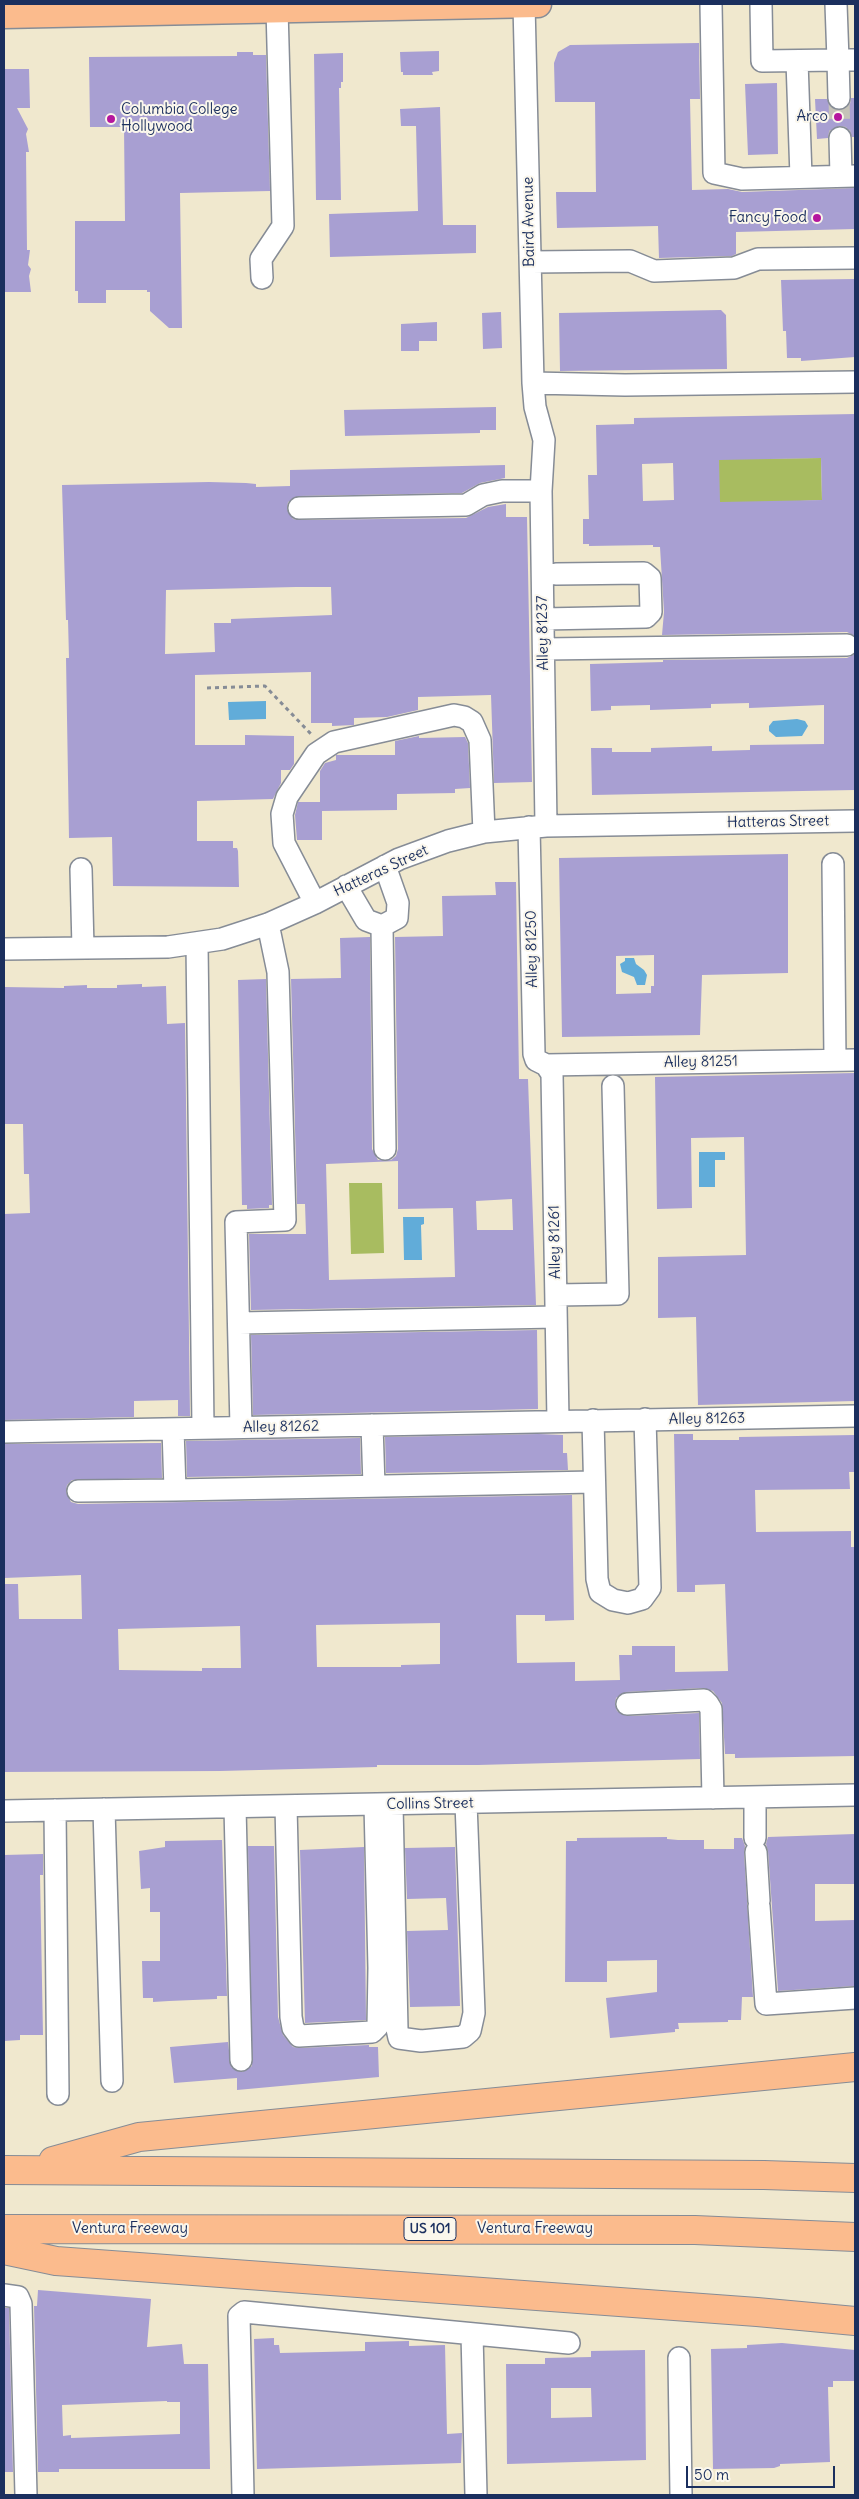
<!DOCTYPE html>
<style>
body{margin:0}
#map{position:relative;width:859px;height:2499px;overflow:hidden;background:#f0e8ce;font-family:Delius,sans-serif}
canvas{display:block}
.frame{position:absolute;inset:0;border:5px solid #1b2f5e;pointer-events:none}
.scale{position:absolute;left:686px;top:2466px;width:149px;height:22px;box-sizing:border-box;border:2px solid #1b2f5e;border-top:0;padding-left:6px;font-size:15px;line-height:18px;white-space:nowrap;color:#1b2f5e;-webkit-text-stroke:4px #fbf7ec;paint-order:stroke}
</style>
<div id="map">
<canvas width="859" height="2499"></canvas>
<div class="frame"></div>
<div class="scale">50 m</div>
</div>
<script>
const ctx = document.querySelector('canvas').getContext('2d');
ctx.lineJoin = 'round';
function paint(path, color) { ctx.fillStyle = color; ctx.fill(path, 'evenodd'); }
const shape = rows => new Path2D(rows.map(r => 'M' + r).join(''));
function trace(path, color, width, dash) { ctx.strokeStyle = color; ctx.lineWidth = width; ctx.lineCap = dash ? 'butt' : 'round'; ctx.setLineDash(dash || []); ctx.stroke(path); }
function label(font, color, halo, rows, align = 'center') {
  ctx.font = font + ' Delius,sans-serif'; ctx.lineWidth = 4; ctx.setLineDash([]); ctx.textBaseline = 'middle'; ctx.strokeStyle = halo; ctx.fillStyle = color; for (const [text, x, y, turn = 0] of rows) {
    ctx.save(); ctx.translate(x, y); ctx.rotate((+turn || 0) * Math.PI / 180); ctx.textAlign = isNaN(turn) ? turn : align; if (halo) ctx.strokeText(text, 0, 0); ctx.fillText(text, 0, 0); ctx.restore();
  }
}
paint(shape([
 [711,457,729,459,821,458,822,500,712,505],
 [349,1183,382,1183,384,1253,351,1254]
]), '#a8bc60');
paint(shape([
 [266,701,266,719,229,720,228,702],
 [797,719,805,721,808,726,802,736,776,737,769,731,769,726,773,721],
 [625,958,634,958,636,964,644,970,647,975,645,985,637,985,634,977,622,972,620,964,625,961],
 [699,1152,725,1152,725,1160,715,1160,715,1187,699,1187],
 [403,1217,424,1217,424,1224,421,1225,422,1260,404,1260]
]), '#61acd9');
paint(shape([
 [699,43,700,99,690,99,692,190,728,189,742,192,855,188,855,229,736,232,736,254,732,256,659,258,658,226,557,228,556,192,596,192,595,102,555,102,554,63,558,52,570,45],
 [439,51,439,71,432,72,433,75,403,75,403,72,401,72,400,52],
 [237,52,253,52,253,55,266,55,270,191,180,193,182,328,169,328,150,311,150,292,147,292,147,290,106,290,106,303,78,303,78,291,75,291,75,221,125,221,124,127,90,127,89,57,237,56],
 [343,53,343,82,341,82,341,88,339,88,341,200,316,200,314,54],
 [4,69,29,69,30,108,17,108,28,129,26,134,29,152,26,152,27,250,30,250,28,265,31,269,29,276,31,292,4,292],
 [777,83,778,154,748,155,745,84],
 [851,98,855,98,855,137,852,137,846,127,839,126,829,132,828,138,817,139,815,99,827,99,833,109,840,110,850,104],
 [440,107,443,225,476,225,476,253,330,257,329,214,418,211,416,126,401,126,400,109],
 [855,279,855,357,801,361,801,358,787,358,786,331,783,331,781,280],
 [721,310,726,315,727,369,560,371,559,313],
 [501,312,502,348,483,349,482,313],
 [437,322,437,341,419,341,419,351,401,351,401,324],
 [496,407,496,430,480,430,480,433,345,436,344,410],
 [855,414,855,636,847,632,662,635,664,612,660,547,653,547,653,545,589,546,589,544,583,544,583,519,589,519,588,475,597,475,596,425,634,424,634,418],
 [821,458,822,500,720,502,719,460],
 [673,463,674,500,643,501,642,464],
 [505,465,505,478,480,483,462,493,299,496,288,502,287,509,293,519,299,520,466,518,488,507,506,504,506,517,527,517,532,782,494,783,491,695,418,697,418,710,387,717,354,718,354,725,332,726,332,723,311,723,311,672,195,675,195,745,245,745,245,735,294,736,294,764,290,770,281,770,281,783,273,799,197,801,197,841,233,841,233,848,237,848,238,851,239,887,113,886,112,837,69,838,66,658,69,658,68,620,66,620,62,485,209,482,246,483,256,484,256,487,290,486,290,470],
 [296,587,331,587,332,615,231,619,231,623,214,623,215,652,165,654,166,590],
 [855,654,855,790,592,795,591,748,612,748,612,752,651,752,651,748,712,746,712,751,750,750,750,745,824,744,824,705,749,708,749,703,711,704,711,708,650,710,650,705,611,706,611,710,591,711,590,664,663,662,663,660,847,658],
 [419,736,419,738,465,737,468,743,470,788,455,789,455,793,397,794,397,810,322,811,322,840,297,840,295,815,298,802,320,802,320,771,325,763,336,760,336,755,395,755,395,741],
 [788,854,788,973,702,975,700,1035,562,1037,559,858],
 [654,955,654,986,651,986,651,993,616,994,616,956],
 [495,882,516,882,519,1079,528,1079,536,1305,251,1310,249,1234,306,1234,305,1204,297,1204,291,979,341,978,340,938,370,937,372,1149,378,1160,391,1160,396,1156,398,1149,395,937,443,936,442,896,496,895],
 [398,1161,398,1209,453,1208,455,1277,329,1280,326,1164],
 [512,1199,513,1230,477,1230,476,1201],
 [266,979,272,1205,269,1205,269,1208,247,1209,247,1205,242,1205,238,980],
 [142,984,142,987,166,986,167,1024,185,1023,190,1416,178,1416,178,1400,134,1401,134,1417,4,1420,4,1214,30,1213,29,1174,24,1174,23,1124,4,1124,4,987,64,988,64,986,87,985,87,988,117,988,117,985],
 [855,1073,855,1401,698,1405,696,1317,658,1318,658,1257,746,1255,744,1137,691,1138,692,1208,657,1209,655,1077],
 [537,1330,538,1409,253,1415,251,1335],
 [539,1434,563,1435,563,1453,567,1453,568,1470,386,1473,385,1437],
 [674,1434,693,1434,693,1440,739,1440,739,1437,855,1435,855,1472,849,1472,850,1489,755,1490,756,1532,851,1531,851,1547,855,1547,855,1756,735,1758,735,1754,725,1754,722,1703,713,1691,703,1688,626,1692,616,1698,615,1704,617,1711,627,1716,699,1713,700,1759,478,1765,377,1765,377,1767,220,1771,4,1772,4,1584,18,1584,19,1619,82,1619,81,1575,4,1578,4,1444,161,1443,162,1478,72,1480,67,1485,66,1492,71,1502,78,1504,572,1495,574,1620,545,1621,545,1615,516,1615,517,1663,575,1662,575,1681,620,1680,619,1655,632,1655,632,1646,675,1646,675,1672,728,1671,725,1584,695,1585,695,1592,677,1592],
 [440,1623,440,1664,401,1665,401,1667,317,1667,316,1625],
 [240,1626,241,1668,202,1668,202,1671,119,1670,118,1629],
 [360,1438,361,1474,187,1477,186,1441],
 [855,1834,855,1884,815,1884,815,1921,855,1920,855,1986,778,1991,768,1851,766,1844,768,1837],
 [667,1837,667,1839,678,1840,704,1840,704,1849,734,1849,734,1838,742,1838,745,1846,744,1853,753,1997,742,1997,741,2020,728,2020,728,2022,678,2023,679,2029,675,2029,675,2032,610,2038,606,1998,657,1992,657,1960,607,1961,607,1982,565,1982,566,1841,577,1841,577,1838],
 [222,1840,227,1996,217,1996,217,1999,169,2001,153,2002,153,1998,143,1998,142,1961,160,1961,160,1912,150,1912,150,1888,141,1889,139,1851,165,1847,165,1841],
 [248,1846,274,1846,278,2017,283,2035,293,2047,299,2048,369,2045,369,2047,378,2047,379,2077,237,2090,237,2078,174,2083,170,2047,228,2042,231,2067,242,2072,252,2066],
 [364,1847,366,2020,305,2023,300,1850],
 [455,1847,460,2006,410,2007,407,1931,448,1930,446,1898,407,1899,405,1848],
 [43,1854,43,1875,40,1875,43,2035,20,2035,20,2040,4,2041,4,1855],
 [38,2290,151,2299,147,2347,182,2344,184,2364,208,2364,210,2469,59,2469,59,2472,38,2472,34,2306,37,2306],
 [167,2401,167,2402,180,2402,180,2434,71,2438,71,2435,63,2436,62,2405],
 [4,2308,9,2308,13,2472,4,2472],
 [274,2338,274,2345,279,2345,280,2353,365,2351,365,2342,409,2341,409,2346,445,2345,447,2434,462,2433,461,2463,257,2469,254,2339],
 [782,2343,855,2350,855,2381,833,2381,833,2387,828,2387,830,2462,780,2464,780,2466,774,2468,713,2469,711,2349,747,2348,747,2345],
 [645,2350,646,2460,507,2464,506,2364,545,2364,545,2358,591,2357,591,2351],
 [551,2388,591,2388,592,2417,551,2418]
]), '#a89fd2');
trace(shape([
 [839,98,840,138]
]), '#c5c3b8', 21, [21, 11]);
const minor = shape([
 [524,4,533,383,535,407,544,440,541,491,546,826],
 [711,4,714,173,742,179,855,176],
 [761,4,762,61,838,60,836,4],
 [797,61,801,177],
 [839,98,838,60,855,60],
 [840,138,841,176],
 [531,262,630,261,654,271,734,268,758,259,855,258],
 [262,278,261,259,283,226,277,9],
 [533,383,625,385,855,382],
 [299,508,466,505,483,495,502,491,541,491],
 [543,619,646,617,651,612,650,578,644,573,556,574],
 [544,649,847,645],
 [529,827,534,1054,536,1060,546,1065,855,1060],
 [833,864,835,1060],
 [81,869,83,948],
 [346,886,366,920,382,926,397,918,398,903,385,866],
 [315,903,284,843,282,814,287,797,316,754,334,742,454,715,464,717,472,722,480,740,484,832],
 [382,926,385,1149],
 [197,944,203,1428],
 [4,949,168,947,222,939,268,924,315,903,399,859,448,841,484,832,546,826,855,821],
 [546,1065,552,1074,558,1421],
 [556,1295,618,1294,613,1086],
 [239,1323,556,1317],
 [593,1420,597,1579,600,1592,613,1600,628,1603,642,1599,650,1588,645,1419],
 [372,1425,374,1486],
 [241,1427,236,1222,285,1220,278,972,268,924],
 [173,1429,175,1490,594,1482],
 [4,1432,855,1416],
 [78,1491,175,1490],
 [627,1704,704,1700,708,1704,711,1709,713,1798],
 [392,1805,397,2029,399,2038,421,2041,463,2037,470,2031,474,2013,466,1803],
 [286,1806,291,2017,293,2028,299,2036,372,2032,378,2026,379,1968,375,1805],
 [235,1807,241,2060],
 [104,1809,112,2081],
 [55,1810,58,2094],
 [4,1811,855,1795],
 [755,1838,755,1797],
 [756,1852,759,1901],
 [759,1906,766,2004,855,1998],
 [4,2295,18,2297,21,2304,26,2495],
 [472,2334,476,2495],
 [679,2358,681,2495],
 [243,2495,239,2316,244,2312,569,2343]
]);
const major = shape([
 [4,15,538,4]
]);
const highway = shape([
 [53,2161,139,2137,855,2067],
 [4,2170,764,2175,855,2178],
 [4,2229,695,2230,855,2237],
 [4,2250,56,2261,757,2312,855,2321]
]);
trace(minor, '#868c96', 24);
trace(major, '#868c96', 29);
trace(highway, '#868c96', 30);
trace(shape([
 [207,688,265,686,311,734]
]), '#868c96', 3, [4, 4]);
trace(minor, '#fff', 21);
trace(major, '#fbbb8d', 26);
trace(highway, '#fbbb8d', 28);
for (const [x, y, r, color] of [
 [838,117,5,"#b5179e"],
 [111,119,5,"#b5179e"],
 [817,218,5,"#b5179e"]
]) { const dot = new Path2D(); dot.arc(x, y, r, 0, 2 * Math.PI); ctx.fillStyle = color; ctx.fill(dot); trace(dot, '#fbf7ec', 2); }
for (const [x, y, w] of [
 [430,2229,52]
]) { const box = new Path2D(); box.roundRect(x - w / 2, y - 11.5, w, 23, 4); ctx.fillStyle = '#fbf7ec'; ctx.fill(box); trace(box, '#1b2f5e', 1); }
label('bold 14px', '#1b2f5e', null, [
 ["US 101",430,2229]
]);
label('15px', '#1b2f5e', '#fbf7ec', [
 ["Columbia College",121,110,"left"],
 ["Hollywood",121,127,"left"],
 ["Arco",828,117],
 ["Fancy Food",807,218]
], 'right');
label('15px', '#1b2f5e', '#fbf7ec', [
 ["Baird Avenue",529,222,-91],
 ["Alley 81237",543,633,-91],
 ["Hatteras Street",778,822,-1],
 ["Hatteras Street",381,871,-25],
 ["Alley 81250",532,949,-91],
 ["Alley 81251",701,1062,-1],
 ["Alley 81261",555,1242,-91],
 ["Alley 81263",707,1419,-1],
 ["Alley 81262",281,1427,-1],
 ["Collins Street",430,1804,-1],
 ["Ventura Freeway",130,2229],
 ["Ventura Freeway",535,2229]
]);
</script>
